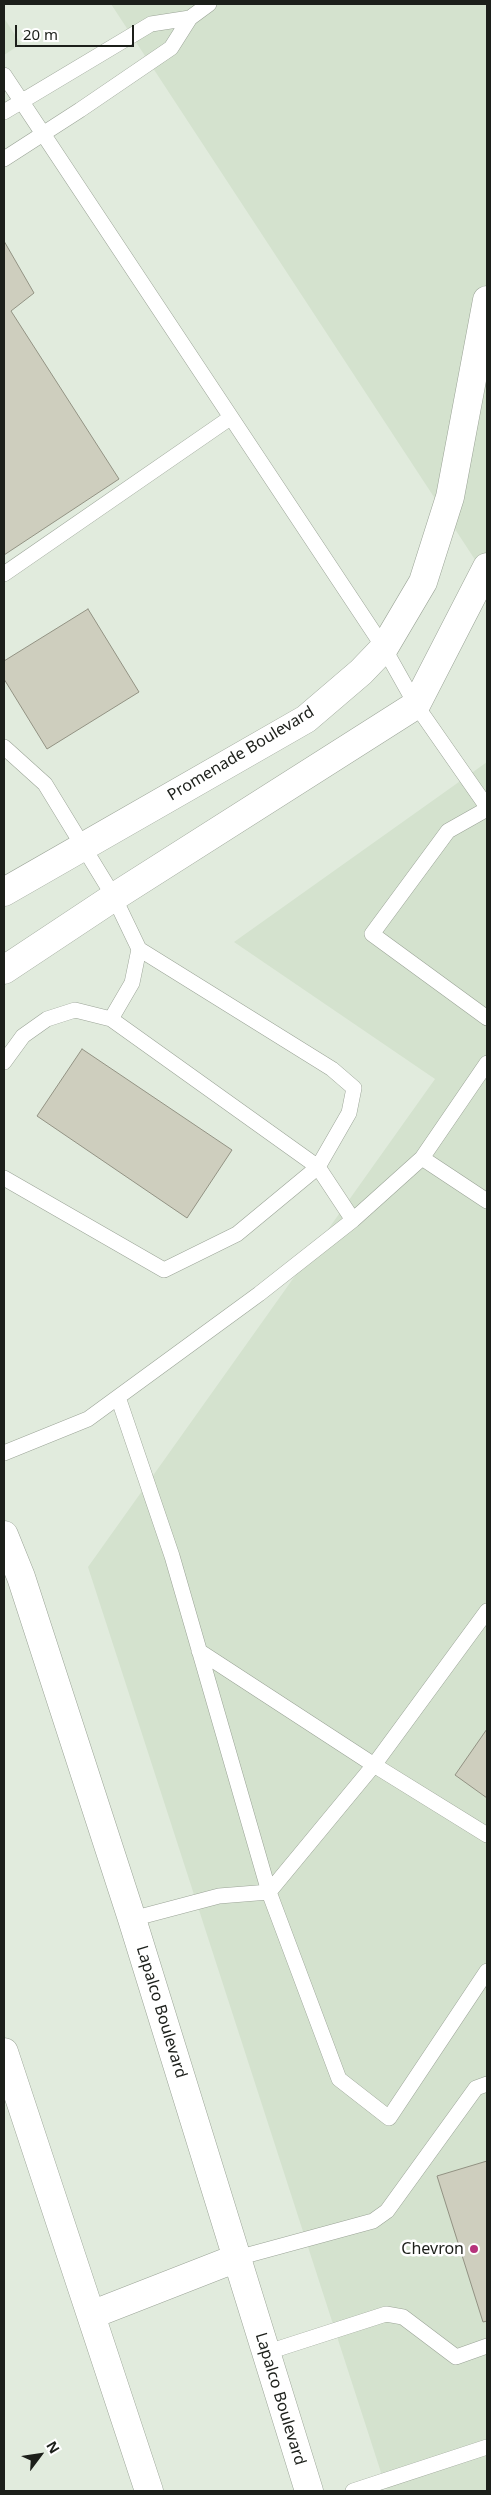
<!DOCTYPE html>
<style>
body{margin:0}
#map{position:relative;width:491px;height:2495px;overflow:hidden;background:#e1ebdd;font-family:"Noto Sans",sans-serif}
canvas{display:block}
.frame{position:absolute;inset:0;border:5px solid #1c1f1a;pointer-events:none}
.north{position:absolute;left:15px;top:2430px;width:50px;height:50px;-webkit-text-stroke:4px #fff;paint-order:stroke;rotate:59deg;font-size:14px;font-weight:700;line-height:20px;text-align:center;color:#1c1f1a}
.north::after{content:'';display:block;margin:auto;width:18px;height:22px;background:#1c1f1a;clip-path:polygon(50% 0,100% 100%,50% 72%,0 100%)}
.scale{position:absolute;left:15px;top:25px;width:119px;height:22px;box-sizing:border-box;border:2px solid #1c1f1a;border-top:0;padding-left:6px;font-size:15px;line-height:18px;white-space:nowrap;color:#1c1f1a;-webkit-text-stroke:4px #fff;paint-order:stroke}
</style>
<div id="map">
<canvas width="491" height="2495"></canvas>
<div class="frame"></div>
<div class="north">N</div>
<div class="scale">20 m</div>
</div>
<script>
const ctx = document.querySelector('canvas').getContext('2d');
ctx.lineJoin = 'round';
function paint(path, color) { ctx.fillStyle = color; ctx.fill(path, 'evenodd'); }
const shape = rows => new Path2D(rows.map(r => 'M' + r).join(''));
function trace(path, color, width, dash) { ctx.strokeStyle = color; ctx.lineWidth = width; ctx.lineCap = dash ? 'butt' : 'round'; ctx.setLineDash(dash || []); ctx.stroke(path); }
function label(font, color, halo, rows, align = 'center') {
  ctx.font = font + ' "Noto Sans",sans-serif'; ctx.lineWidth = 5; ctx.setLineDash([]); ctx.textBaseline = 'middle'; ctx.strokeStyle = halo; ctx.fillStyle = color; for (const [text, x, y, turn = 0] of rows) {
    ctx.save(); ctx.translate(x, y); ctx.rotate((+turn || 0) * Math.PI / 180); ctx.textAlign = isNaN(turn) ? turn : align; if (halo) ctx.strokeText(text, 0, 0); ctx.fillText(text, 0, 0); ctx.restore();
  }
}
paint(shape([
 [111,4,487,4,487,578],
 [4,18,21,44,4,55],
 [487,762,487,2491,387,2491,88,1567,435,1079,234,942]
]), '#d4e2ce');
const building = shape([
 [4,241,34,293,11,311,119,479,4,555,4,241],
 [88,609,139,692,47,749,4,679,4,661,88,609],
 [82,1049,232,1150,187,1218,37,1116,82,1049],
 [487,1729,487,1798,455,1775,487,1729],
 [487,2161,487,2321,483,2322,437,2176,487,2161]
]);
paint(building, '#cecebe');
trace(building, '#929283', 1);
const service = shape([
 [4,75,384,648,416,705,487,807],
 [4,112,151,24,190,18],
 [4,159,80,110,171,48,190,18,209,4],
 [4,574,230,418],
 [4,747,45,784,114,897,139,949,132,983,111,1019],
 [487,809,448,831,372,934,487,1018],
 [4,1062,23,1036,47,1019,75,1010,111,1019,318,1167,353,1220],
 [422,1158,487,1201],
 [4,1178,164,1270,237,1234,318,1167,349,1113,354,1088,332,1069,139,949],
 [118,1397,172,1556,269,1892,219,1896,132,1919],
 [4,1453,88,1419,259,1294,353,1220,422,1158,487,1063],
 [199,1651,374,1765,487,1611],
 [487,1835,374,1765,269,1892,339,2079,389,2118,487,1971],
 [237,2258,373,2221,387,2211,476,2088,487,2084],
 [265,2353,386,2314,403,2317,456,2357,487,2346],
 [353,2491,487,2447]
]);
const minor = shape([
 [4,892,306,719,361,672,384,648,423,582,450,497,487,300],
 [4,970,114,897,416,705,487,567]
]);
const primary = shape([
 [4,1535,21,1577,132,1919,309,2491],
 [4,2052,149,2491],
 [91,2315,237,2258]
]);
trace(service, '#9ba497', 16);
trace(minor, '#9ba497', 29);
trace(primary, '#9ba497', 29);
trace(service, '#fff', 15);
trace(minor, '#fff', 28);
trace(primary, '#fff', 28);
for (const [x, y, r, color] of [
 [474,2249,5,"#b6337b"]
]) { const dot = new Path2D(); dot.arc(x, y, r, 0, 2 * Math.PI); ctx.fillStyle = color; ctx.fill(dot); trace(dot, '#fff', 2); }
label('16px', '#1c1f1a', '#fff', [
 ["Promenade Boulevard",241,754,-31],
 ["Lapalco Boulevard",161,2012,73],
 ["Lapalco Boulevard",280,2399,73]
]);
label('16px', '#1c1f1a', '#fff', [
 ["Chevron",464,2249]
], 'right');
</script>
